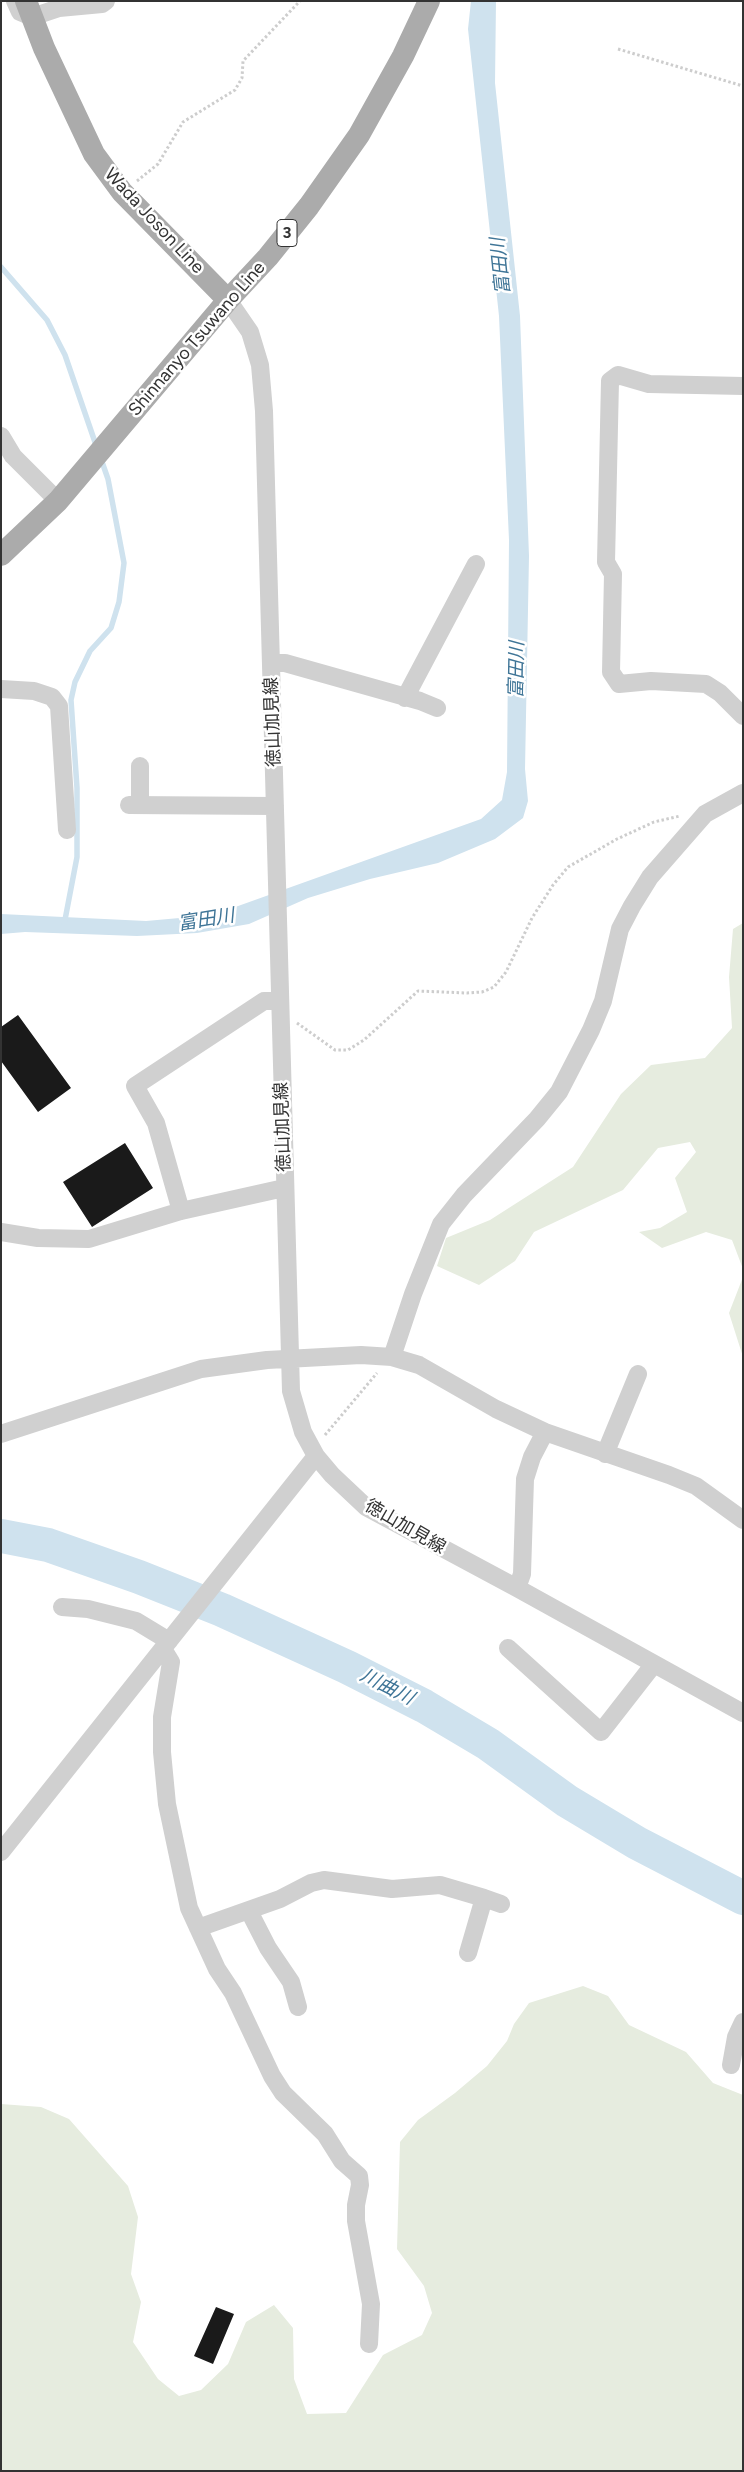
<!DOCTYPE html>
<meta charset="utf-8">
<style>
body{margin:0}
#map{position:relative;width:744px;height:2472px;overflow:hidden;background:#fff;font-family:Figtree,sans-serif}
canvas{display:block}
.frame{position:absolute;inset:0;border:2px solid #333;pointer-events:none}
</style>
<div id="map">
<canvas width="744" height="2472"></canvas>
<div class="frame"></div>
</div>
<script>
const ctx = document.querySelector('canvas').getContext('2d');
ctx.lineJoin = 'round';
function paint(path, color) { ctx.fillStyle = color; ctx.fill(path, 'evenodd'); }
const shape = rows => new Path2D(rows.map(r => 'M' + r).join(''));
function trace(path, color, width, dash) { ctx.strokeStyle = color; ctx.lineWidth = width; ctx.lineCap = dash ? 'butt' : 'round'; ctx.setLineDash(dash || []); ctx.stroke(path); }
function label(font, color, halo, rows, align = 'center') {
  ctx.font = font + ' Figtree,"Noto Sans JP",sans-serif'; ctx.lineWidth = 5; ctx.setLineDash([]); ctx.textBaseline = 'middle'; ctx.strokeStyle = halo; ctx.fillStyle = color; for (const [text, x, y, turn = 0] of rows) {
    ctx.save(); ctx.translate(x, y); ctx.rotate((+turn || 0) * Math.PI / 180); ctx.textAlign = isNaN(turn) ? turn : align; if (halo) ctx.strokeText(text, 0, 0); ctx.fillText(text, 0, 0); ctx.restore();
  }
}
paint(shape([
 [743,923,743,1269,732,1240,706,1232,662,1248,639,1232,660,1228,687,1212,675,1178,696,1152,690,1142,658,1148,623,1190,534,1232,515,1261,479,1285,437,1266,446,1238,490,1220,573,1167,621,1094,651,1065,705,1058,732,1028,729,977,733,929],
 [743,1277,743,1357,729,1313],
 [583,1986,608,1996,629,2025,686,2052,713,2083,743,2095,743,2471,1,2471,1,2104,41,2107,69,2119,128,2186,138,2217,131,2274,141,2302,133,2342,158,2379,179,2396,201,2390,228,2364,246,2322,274,2305,293,2328,294,2379,307,2414,346,2413,383,2355,422,2335,432,2313,424,2286,397,2249,400,2142,418,2120,455,2093,487,2066,507,2041,514,2024,529,2003]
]), '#e6ecdf');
paint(shape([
 [471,1,496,1,495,83,520,316,529,556,525,769,528,801,523,818,495,839,438,863,370,879,308,898,249,924,197,933,137,936,25,932,1,934,1,914,146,921,213,915,481,819,502,800,507,772,509,540,499,316,468,29]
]), '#cfe2ee');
trace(shape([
 [1,267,47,320,65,355,97,448],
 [64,925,77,857,77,788,71,700,75,682,90,651,111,628,119,602,124,563,108,479,101,459]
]), '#cfe2ee', 5.5);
trace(shape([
 [1,1536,48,1545,139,1577,222,1610,347,1667,424,1706,488,1744,567,1801,637,1843,743,1898]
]), '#cfe2ee', 34);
paint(shape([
 [18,1015,71,1088,38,1112,1,1061,1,1027],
 [125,1143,153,1188,92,1227,63,1182],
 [216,2307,234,2314,213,2364,194,2356]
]), '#1a1a1a');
trace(shape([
 [618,49,743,86],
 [137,181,158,164,183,122,235,90,242,78,243,61,300,1],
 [297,1023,335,1050,348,1050,364,1040,418,991,467,993,482,992,494,987,506,972,532,918,553,885,568,867,617,839,654,822,680,816],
 [325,1435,377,1373]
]), '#cdcdcd', 3, [2.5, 2.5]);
trace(shape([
 [15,1,20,12,32,17,59,8,102,4,106,1],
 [228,300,250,332,260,365,264,411,291,1391,303,1432,316,1456,332,1475,366,1507,517,1588,743,1713],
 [743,386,649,384,618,375,610,381,606,562,613,574,611,672,619,684,651,681,706,684,720,693,743,716],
 [1,436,13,456,58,501],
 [271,663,285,663,420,701,437,708],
 [1,689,34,691,52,697,59,706,67,830],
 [405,698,476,564],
 [140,766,140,805],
 [129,805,275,806],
 [181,1211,156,1123,135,1086,264,1001,279,1001],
 [1,1232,38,1238,89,1239,181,1211,284,1188],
 [392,1357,413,1294,441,1224,464,1195,537,1119,559,1092,591,1030,603,1001,620,929,632,906,650,877,705,814,743,793],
 [1,1434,201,1369,267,1360,361,1355,392,1357,419,1365,496,1409,545,1432,669,1475,696,1486,743,1520],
 [605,1454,638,1374],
 [517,1588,522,1574,525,1479,532,1457,545,1432],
 [62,1607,88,1609,136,1621,169,1641],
 [508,1648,601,1732,654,1664],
 [163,1649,171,1662,162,1717,162,1752,167,1804,189,1908,217,1969,233,1993,272,2076,283,2093,325,2134,342,2161,359,2176,360,2185,356,2205,356,2221,371,2304,369,2344],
 [1,1852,316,1456],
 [249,1911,268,1948,291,1982,298,2007],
 [198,1928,280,1899,311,1883,324,1880,392,1889,440,1885,484,1898],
 [468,1953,484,1898,501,1904],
 [731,2065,736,2037,743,2022]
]), '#d0d0d0', 18);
trace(shape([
 [26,1,44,48,94,154,122,192,228,300],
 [1,555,58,501,228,300,268,257,309,206,359,135,403,56,429,1]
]), '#ababab', 22);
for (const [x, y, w] of [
 [287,233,20]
]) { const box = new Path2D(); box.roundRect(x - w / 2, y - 13.5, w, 27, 4); ctx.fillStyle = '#fff'; ctx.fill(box); trace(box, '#333', 1); }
label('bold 16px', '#333', null, [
 ["3",287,233]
]);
label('18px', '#333', '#fff', [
 ["Wada Joson Line",154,221,47],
 ["Shinnanyo Tsuwano Line",197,339,-49],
 ["徳山加見線",273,722,-92],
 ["徳山加見線",283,1127,-92],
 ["徳山加見線",405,1527,30]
]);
label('italic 19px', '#3f7597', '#fff', [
 ["富田川",501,266,-96],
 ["富田川",517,670,-89],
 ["富田川",206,920,-9],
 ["川曲川",387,1687,27]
]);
</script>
